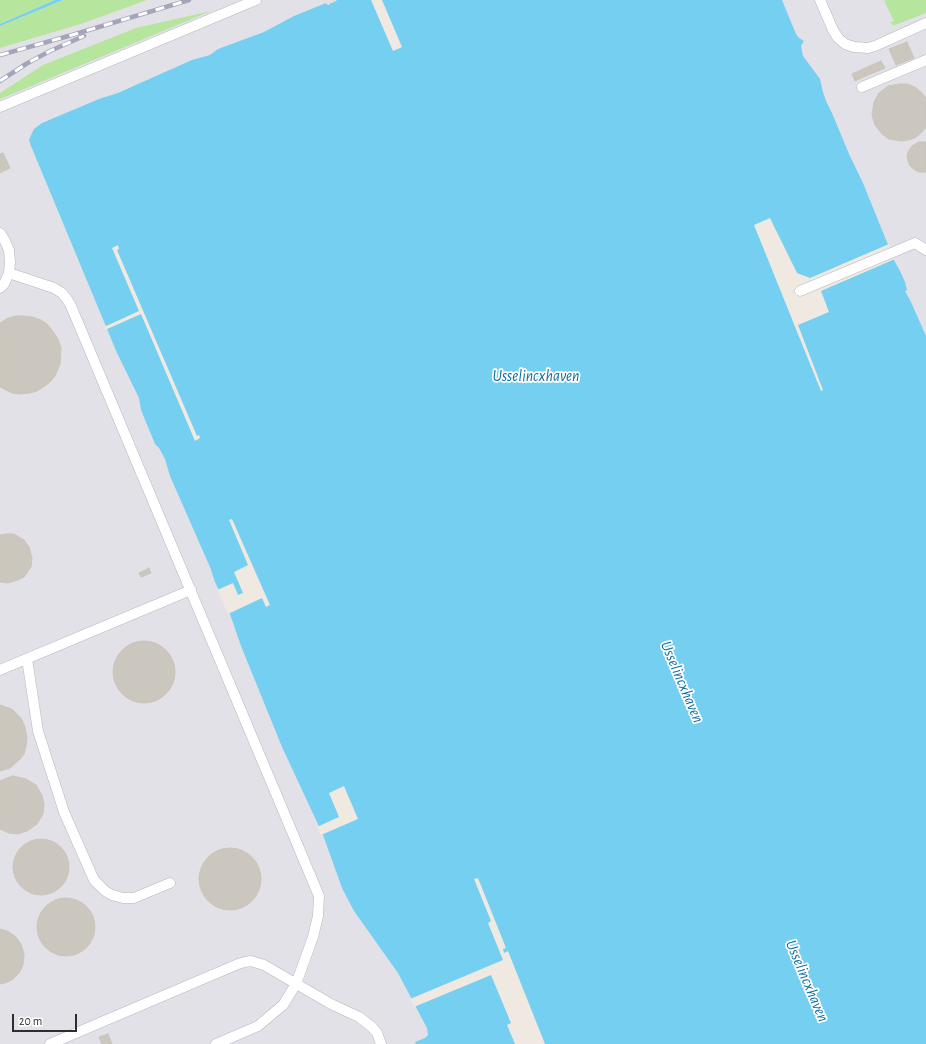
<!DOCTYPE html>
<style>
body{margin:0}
#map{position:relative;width:926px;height:1044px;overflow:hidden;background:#efe9e1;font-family:"Alegreya Sans",sans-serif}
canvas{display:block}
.scale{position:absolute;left:12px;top:1014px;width:65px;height:18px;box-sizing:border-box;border:2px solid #2e2e2e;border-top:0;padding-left:5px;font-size:12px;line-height:14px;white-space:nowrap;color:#2e2e2e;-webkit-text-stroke:3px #fff;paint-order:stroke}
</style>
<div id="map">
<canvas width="926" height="1044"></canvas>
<div class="scale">20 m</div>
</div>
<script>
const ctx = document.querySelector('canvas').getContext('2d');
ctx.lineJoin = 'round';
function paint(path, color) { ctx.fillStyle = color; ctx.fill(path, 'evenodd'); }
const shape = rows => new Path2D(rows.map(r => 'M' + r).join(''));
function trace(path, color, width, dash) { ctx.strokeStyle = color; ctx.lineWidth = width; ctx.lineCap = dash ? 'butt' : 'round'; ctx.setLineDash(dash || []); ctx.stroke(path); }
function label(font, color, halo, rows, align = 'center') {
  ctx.font = font + ' "Alegreya Sans",sans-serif'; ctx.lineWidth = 3.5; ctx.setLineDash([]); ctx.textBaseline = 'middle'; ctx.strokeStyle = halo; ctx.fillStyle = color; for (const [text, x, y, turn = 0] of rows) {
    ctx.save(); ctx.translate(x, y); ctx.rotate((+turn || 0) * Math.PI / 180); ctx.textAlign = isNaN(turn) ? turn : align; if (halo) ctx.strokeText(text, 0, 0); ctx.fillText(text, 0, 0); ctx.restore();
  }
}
paint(shape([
 [147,0,926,0,926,1044,0,1044,0,48,81,24]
]), '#e3e1e8');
paint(shape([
 [0,0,55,0,0,24],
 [63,0,147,0,81,24,0,48,0,26],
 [887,0,926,0,926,13,895,25,893,25,890,22,894,21,884,1],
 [211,11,29,87,0,99,0,93,43,65,136,28]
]), '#b6e59e');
paint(shape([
 [55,0,63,0,0,26,0,24],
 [337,0,782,0,796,34,799,38,804,41,801,46,803,56,820,79,823,92,826,101,832,113,849,154,863,183,895,262,900,271,905,282,907,290,905,291,911,302,926,336,926,1044,416,1044,415,1042,425,1038,428,1035,427,1028,398,973,354,911,342,888,323,835,282,747,241,646,230,614,215,582,210,567,170,476,165,459,159,448,155,444,141,410,139,398,117,353,31,146,29,140,31,135,34,129,42,123,99,99,118,93,147,80,192,60,210,55,218,49,264,32,294,16,326,3,326,4,329,5,330,4,330,3,333,3,334,1,335,2]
]), '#75cff0');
paint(shape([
 [371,0,382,0,402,47,393,51],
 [770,218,797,273,810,278,889,244,895,259,821,291,829,312,798,325,823,390,821,391,754,225],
 [118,245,119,249,117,250,197,436,199,435,200,438,195,441,141,314,105,330,104,327,139,311,112,248],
 [232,519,270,605,266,607,262,598,228,614,217,590,233,583,238,595,243,593,234,572,248,565,229,520],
 [344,786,358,819,321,835,317,827,339,817,329,793],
 [478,878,506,948,503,949,504,953,508,951,545,1044,515,1044,507,1025,511,1023,491,975,414,1007,410,999,503,960,488,923,491,921,474,879]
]), '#efe9e1');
const building = shape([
 [907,42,914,58,896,65,889,49,907,42],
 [881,61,885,68,866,76,863,69,881,61],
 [863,69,866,76,855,81,852,74,863,69],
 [899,84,907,84,915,87,921,92,926,98,926,127,922,132,915,138,908,140,901,141,889,139,882,134,875,125,872,115,874,102,879,93,888,86,899,84],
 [919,142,926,142,926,172,919,172,915,170,910,166,908,161,907,157,908,152,912,146,919,142],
 [3,153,10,168,0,173,0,154,3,153],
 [16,316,23,316,32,317,41,320,47,324,54,333,58,339,61,348,60,364,55,376,51,381,45,386,37,391,30,393,19,394,12,393,0,387,0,323,8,318,16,316],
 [6,534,14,534,24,540,29,547,32,558,31,567,24,577,18,580,8,583,0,582,0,535,6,534],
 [149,568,151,573,141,577,139,573,149,568],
 '113 672a31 31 0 1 1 62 0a31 31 0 1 1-62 0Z',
 [0,705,12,709,21,718,25,727,27,738,26,747,24,754,20,759,10,768,0,771,0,705],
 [13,776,26,779,36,785,42,795,44,804,43,814,37,824,27,831,18,834,9,833,0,829,0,781,7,778,13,776],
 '13 867a28 28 0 1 1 56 0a28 28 0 1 1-56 0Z',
 '199 879a31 31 0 1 1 62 0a31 31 0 1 1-62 0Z',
 '37 927a29 29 0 1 1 58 0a29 29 0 1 1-58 0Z',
 [0,929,7,931,15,936,21,944,24,954,23,965,19,973,12,980,5,983,0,984,0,929],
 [108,1034,112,1044,102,1044,99,1037,108,1034]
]);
paint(building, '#cbc7bf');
trace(building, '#cbc5ba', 1);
const service = shape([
 [820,0,833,30,838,38,845,44,854,47,868,48,875,46,926,23],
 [862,87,926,60],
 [0,107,256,0],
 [0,233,4,239,9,250,10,262,9,273,4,284,0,288],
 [9,273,54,288,62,293,67,299,71,306,319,896,318,916,313,937,296,984,283,1005,258,1026,216,1044],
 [800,291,915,243,926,250],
 [27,659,38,731,64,812,94,880,105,891,112,895,123,898,134,898,170,883],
 [0,670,191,590],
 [50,1044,238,964,245,962,251,961,264,965,331,1004,359,1017,372,1027,377,1033,381,1044]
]);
trace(service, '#b4b7c1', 11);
trace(service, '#fff', 10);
const rail = shape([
 [0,55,72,35,189,0],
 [0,81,26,64,50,51,84,36]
]);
trace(rail, '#a3a6b8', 4.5);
trace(rail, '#fff', 3, [9]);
label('italic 16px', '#0d6fa3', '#fff', [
 ["Usselincxhaven",536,376],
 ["Usselincxhaven",682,682,67],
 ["Usselincxhaven",807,981,67]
]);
</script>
